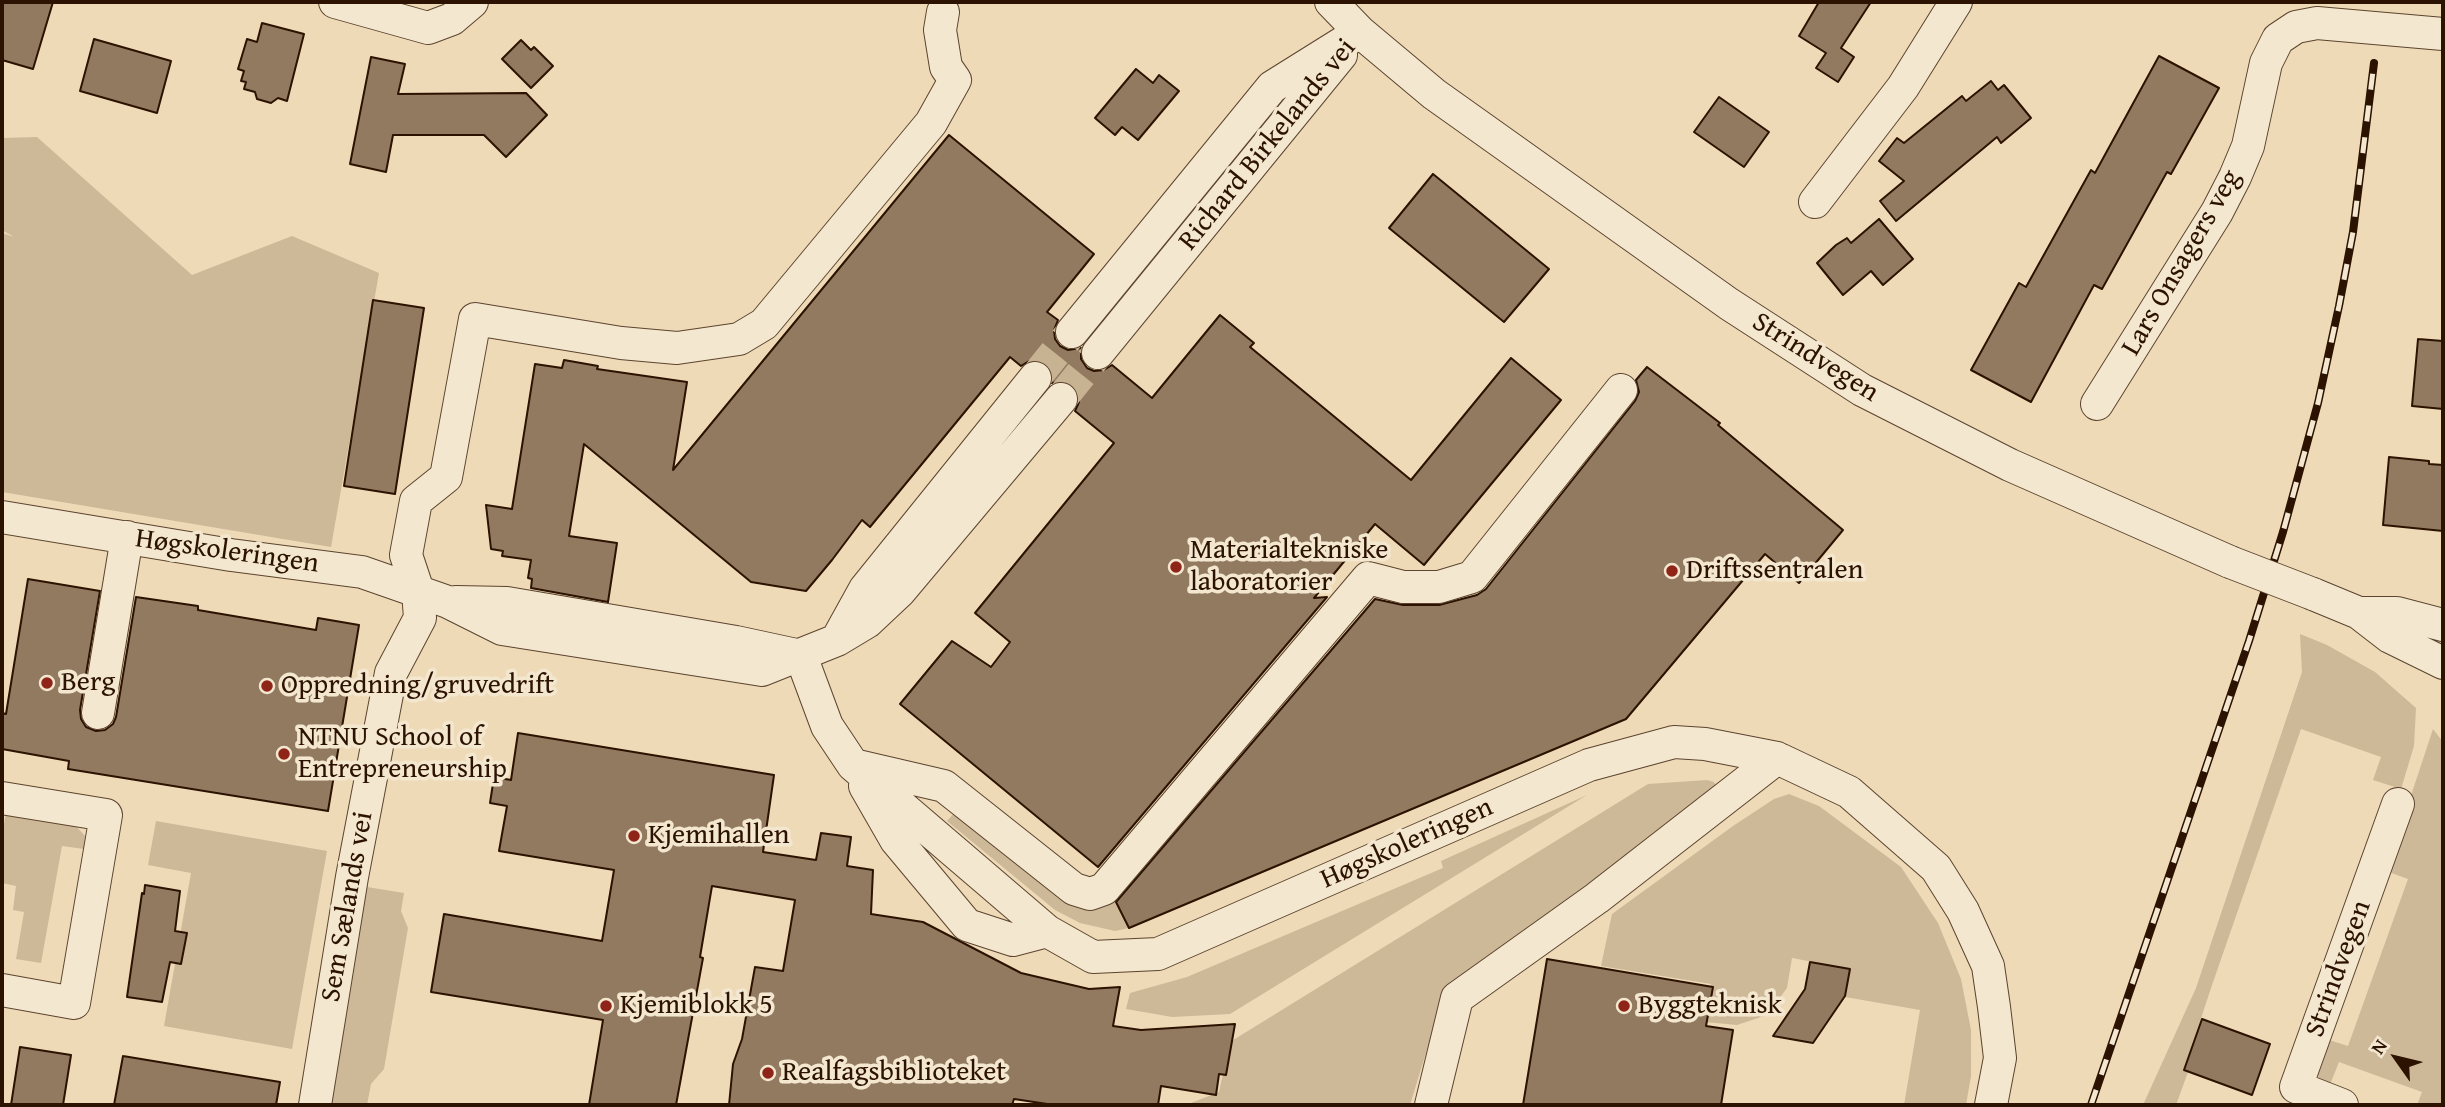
<!DOCTYPE html>
<meta charset="utf-8">
<style>
body{margin:0}
#map{position:relative;width:2445px;height:1107px;overflow:hidden;background:#eedab7;font-family:"Gentium Book Plus",serif}
canvas{display:block}
.frame{position:absolute;inset:0;border:4px solid #2c1200;pointer-events:none}
.north{position:absolute;left:2361px;top:1023px;width:70px;height:70px;-webkit-text-stroke:5px #f4e7d0;paint-order:stroke;rotate:304deg;font-size:19px;font-weight:700;line-height:28px;text-align:center;color:#2c1200}
.north::after{content:'';display:block;margin:auto;width:24px;height:32px;background:#2c1200;clip-path:polygon(50% 0,100% 100%,50% 72%,0 100%)}
</style>
<div id="map">
<canvas width="2445" height="1107"></canvas>
<div class="frame"></div>
<div class="north">N</div>
</div>
<script>
const ctx = document.querySelector('canvas').getContext('2d');
ctx.lineJoin = 'round';
function paint(path, color) { ctx.fillStyle = color; ctx.fill(path, 'evenodd'); }
const shape = rows => new Path2D(rows.map(r => 'M' + r).join(''));
function trace(path, color, width, dash) { ctx.strokeStyle = color; ctx.lineWidth = width; ctx.lineCap = dash ? 'butt' : 'round'; ctx.setLineDash(dash || []); ctx.stroke(path); }
function label(font, color, halo, rows, align = 'center') {
  ctx.font = font + ' "Gentium Book Plus",serif'; ctx.lineWidth = 7; ctx.setLineDash([]); ctx.textBaseline = 'middle'; ctx.strokeStyle = halo; ctx.fillStyle = color; for (const [text, x, y, turn = 0] of rows) {
    ctx.save(); ctx.translate(x, y); ctx.rotate((+turn || 0) * Math.PI / 180); ctx.textAlign = isNaN(turn) ? turn : align; if (halo) ctx.strokeText(text, 0, 0); ctx.fillText(text, 0, 0); ctx.restore();
  }
}
paint(shape([
 [37,137,192,275,292,236,379,273,331,547,2,492,2,233,14,237,2,230,2,138],
 [2300,634,2327,645,2375,672,2416,708,2414,746,2401,789,2373,780,2381,757,2301,729,2211,988,2184,1070,2188,1072,2176,1105,2143,1105,2196,988,2302,672],
 [2433,729,2443,742,2443,1105,2417,1105,2422,1092,2339,1062,2329,1087,2320,1081,2317,1072,2326,1039,2348,1046,2408,879,2386,871],
 [1707,780,1714,782,1717,787,1457,998,1428,1046,1410,1105,1186,1105,1219,1092,1230,1042,1648,784],
 [1789,794,1819,806,1901,867,1938,923,1961,979,1971,1030,1971,1076,1966,1105,1904,1105,1920,1010,1845,997,1850,969,1792,958,1787,988,1767,1015,1737,1025,1705,1022,1711,984,1601,966,1612,914,1733,826,1774,799],
 [1587,795,1230,1014,1172,1017,1126,1009,1130,993,1187,977,1443,868,1441,861],
 [6,812,76,826,85,836,84,849,62,846,41,963,16,959,24,912,13,910,16,886,2,883,2,838],
 [955,812,1064,901,1089,908,1114,898,1129,928,1115,931,1080,923,1055,910,947,821],
 [156,821,327,851,292,1049,164,1026,191,873,148,865],
 [367,887,404,893,401,911,408,928,384,1069,371,1084,367,1105,331,1105]
]), '#cdb898');
const building = shape([
 [2,2,53,2,33,69,2,60,2,2],
 [1819,2,1871,2,1841,48,1854,57,1838,82,1816,68,1826,53,1799,36,1819,2],
 [262,23,304,34,287,101,278,98,271,103,257,99,255,92,244,89,246,82,241,81,244,71,238,69,247,39,257,42,262,23],
 [94,39,171,61,157,113,80,91,94,39],
 [521,40,531,50,534,47,553,66,531,88,502,59,521,40],
 [2159,56,2219,88,2171,174,2167,172,2102,289,2094,285,2031,402,1971,370,2019,283,2026,287,2091,170,2095,173,2159,56],
 [371,57,405,64,398,94,526,93,547,115,506,157,484,135,393,135,386,172,350,164,371,57],
 [1136,69,1153,83,1159,75,1179,91,1138,140,1122,127,1115,135,1095,118,1136,69],
 [1991,81,1998,90,2004,85,2031,118,2001,143,1997,137,1896,221,1880,201,1904,181,1879,161,1897,138,1904,143,1962,96,1966,101,1991,81],
 [1719,97,1769,132,1744,167,1694,132,1719,97],
 [949,135,1094,254,1047,312,1058,320,1054,330,1055,339,1060,346,1068,350,1081,348,1081,359,1087,368,1094,371,1104,370,1112,365,1152,398,1220,315,1254,343,1250,347,1411,480,1511,358,1561,400,1424,565,1375,524,1314,598,1327,597,1098,867,900,704,952,641,991,667,1010,642,975,613,1114,443,1075,411,1079,402,1078,392,1073,385,1065,381,1052,383,1052,372,1046,363,1038,360,1029,361,1021,366,1010,357,870,527,862,520,832,560,806,591,751,582,584,444,569,536,617,543,608,602,531,588,532,579,528,578,531,560,502,556,503,551,491,549,486,505,512,509,535,364,562,368,564,360,598,366,597,369,687,382,673,470,949,135],
 [1433,174,1549,269,1504,322,1389,228,1433,174],
 [1879,219,1913,259,1883,285,1871,271,1843,295,1817,263,1836,245,1847,238,1851,243,1879,219],
 [373,300,424,308,395,494,344,486,373,300],
 [2418,339,2443,341,2443,409,2412,406,2418,339],
 [1647,367,1720,423,1718,425,1843,530,1799,583,1765,554,1626,719,1129,928,1116,902,1375,599,1403,605,1439,605,1477,595,1486,589,1635,401,1639,392,1636,380,1647,367],
 [2389,457,2429,461,2429,464,2443,465,2443,531,2383,525,2389,457],
 [28,579,100,591,80,710,81,719,86,727,96,731,105,730,113,724,116,717,136,597,198,606,198,610,316,630,318,618,359,625,328,811,68,769,69,761,2,749,2,713,6,714,28,579],
 [518,733,774,775,763,852,816,860,821,833,851,837,847,866,873,870,871,914,923,922,1021,973,1089,989,1120,987,1113,1026,1141,1030,1235,1024,1226,1075,1219,1074,1216,1095,1161,1086,1158,1105,1054,1105,1014,1099,1012,1105,729,1105,733,1064,742,1039,755,967,783,971,795,900,712,886,700,957,703,958,676,1105,589,1105,603,1020,431,992,444,914,602,941,614,870,499,851,507,806,490,803,494,777,511,780,518,733],
 [145,885,180,891,175,931,187,933,181,964,170,962,162,1002,127,997,142,893,144,894,145,885],
 [1547,959,1713,987,1706,1026,1733,1030,1721,1105,1523,1105,1547,959],
 [1810,962,1850,969,1845,996,1813,1043,1773,1036,1805,989,1810,962],
 [2202,1019,2270,1044,2252,1095,2184,1070,2202,1019],
 [20,1047,71,1055,63,1105,11,1105,20,1047],
 [123,1056,280,1082,276,1105,114,1105,123,1056]
]);
paint(building, '#917a5f');
trace(building, '#2c1200', 2);
trace(shape([
 [1035,378,1072,332],
 [1061,399,1098,353]
]), '#c7b292', 32, [32, 16]);
const minor = shape([
 [335,2,428,28,452,19,472,2],
 [1331,2,1360,32,1434,94,1729,304,1862,390,2010,465,2230,562],
 [1815,202,1903,87,1956,2],
 [1072,332,1272,87,1360,32],
 [1098,353,1341,55],
 [2097,404,2217,212,2235,177,2248,146,2266,63,2278,39,2296,27,2317,23,2443,34],
 [2,517,231,555,362,572,448,602,502,629,762,670,837,640,867,622,900,591,1061,399],
 [2313,594,2359,613,2390,637,2443,663],
 [456,602,507,603,736,642,801,656],
 [2359,613,2397,613,2443,625],
 [839,636,865,589,1035,378],
 [801,656,827,726,853,765,1047,931,1093,957,1158,954,1589,765,1674,742,1705,744,1777,758,1849,792,1936,868,1963,911,1988,966,1994,1007,2000,1058,1991,1105],
 [98,713,127,537],
 [858,766,944,786,1074,889,1090,894,1104,889,1368,578,1403,587,1439,587,1472,577,1621,390],
 [865,786,896,840,967,925,1013,940,1047,931],
 [2,798,106,815,74,1003,2,990],
 [315,1105,352,877,391,673,420,618,418,591,406,555,416,501,446,477,475,319,621,343,677,348,739,339,764,324,931,123,955,80,946,67,940,30,943,12],
 [1431,1105,1457,998,1597,898,1777,758],
 [2342,1105,2296,1087,2398,804]
]);
trace(minor, '#5c442e', 34);
trace(minor, '#f4e7d0', 32);
const rail = shape([
 [2091,1105,2249,641,2283,532,2318,403,2339,306,2353,232,2374,63]
]);
trace(rail, '#2c1200', 8);
trace(rail, '#f4e7d0', 5, [16]);
const minorBridge = shape([
 [2230,562,2313,594]
]);
trace(minorBridge, '#5c442e', 34, []);
trace(minorBridge, '#f4e7d0', 32);
for (const [x, y, r, color] of [
 [1176,567,7,"#8f2418"],
 [1672,571,7,"#8f2418"],
 [47,683,7,"#8f2418"],
 [267,686,7,"#8f2418"],
 [284,754,7,"#8f2418"],
 [634,836,7,"#8f2418"],
 [606,1006,7,"#8f2418"],
 [1624,1006,7,"#8f2418"],
 [768,1073,7,"#8f2418"]
]) { const dot = new Path2D(); dot.arc(x, y, r, 0, 2 * Math.PI); ctx.fillStyle = color; ctx.fill(dot); trace(dot, '#f4e7d0', 2.5); }
label('28px', '#2c1200', '#f4e7d0', [
 ["Richard Birkelands vei",1268,145,-51],
 ["Lars Onsagers veg",2182,263,-60],
 ["Strindvegen",1815,358,32],
 ["Høgskoleringen",227,552,8],
 ["Høgskoleringen",1407,844,-24],
 ["Sem Sælands vei",348,907,-80],
 ["Strindvegen",2339,969,-70]
]);
label('28px', '#2c1200', '#f4e7d0', [
 ["Materialtekniske",1190,551],
 ["laboratorier",1190,583],
 ["Driftssentralen",1686,571],
 ["Berg",61,683],
 ["Oppredning/gruvedrift",281,686],
 ["NTNU School of",298,738],
 ["Entrepreneurship",298,770],
 ["Kjemihallen",648,836],
 ["Kjemiblokk 5",620,1006],
 ["Byggteknisk",1638,1006],
 ["Realfagsbiblioteket",782,1073]
], 'left');
</script>
